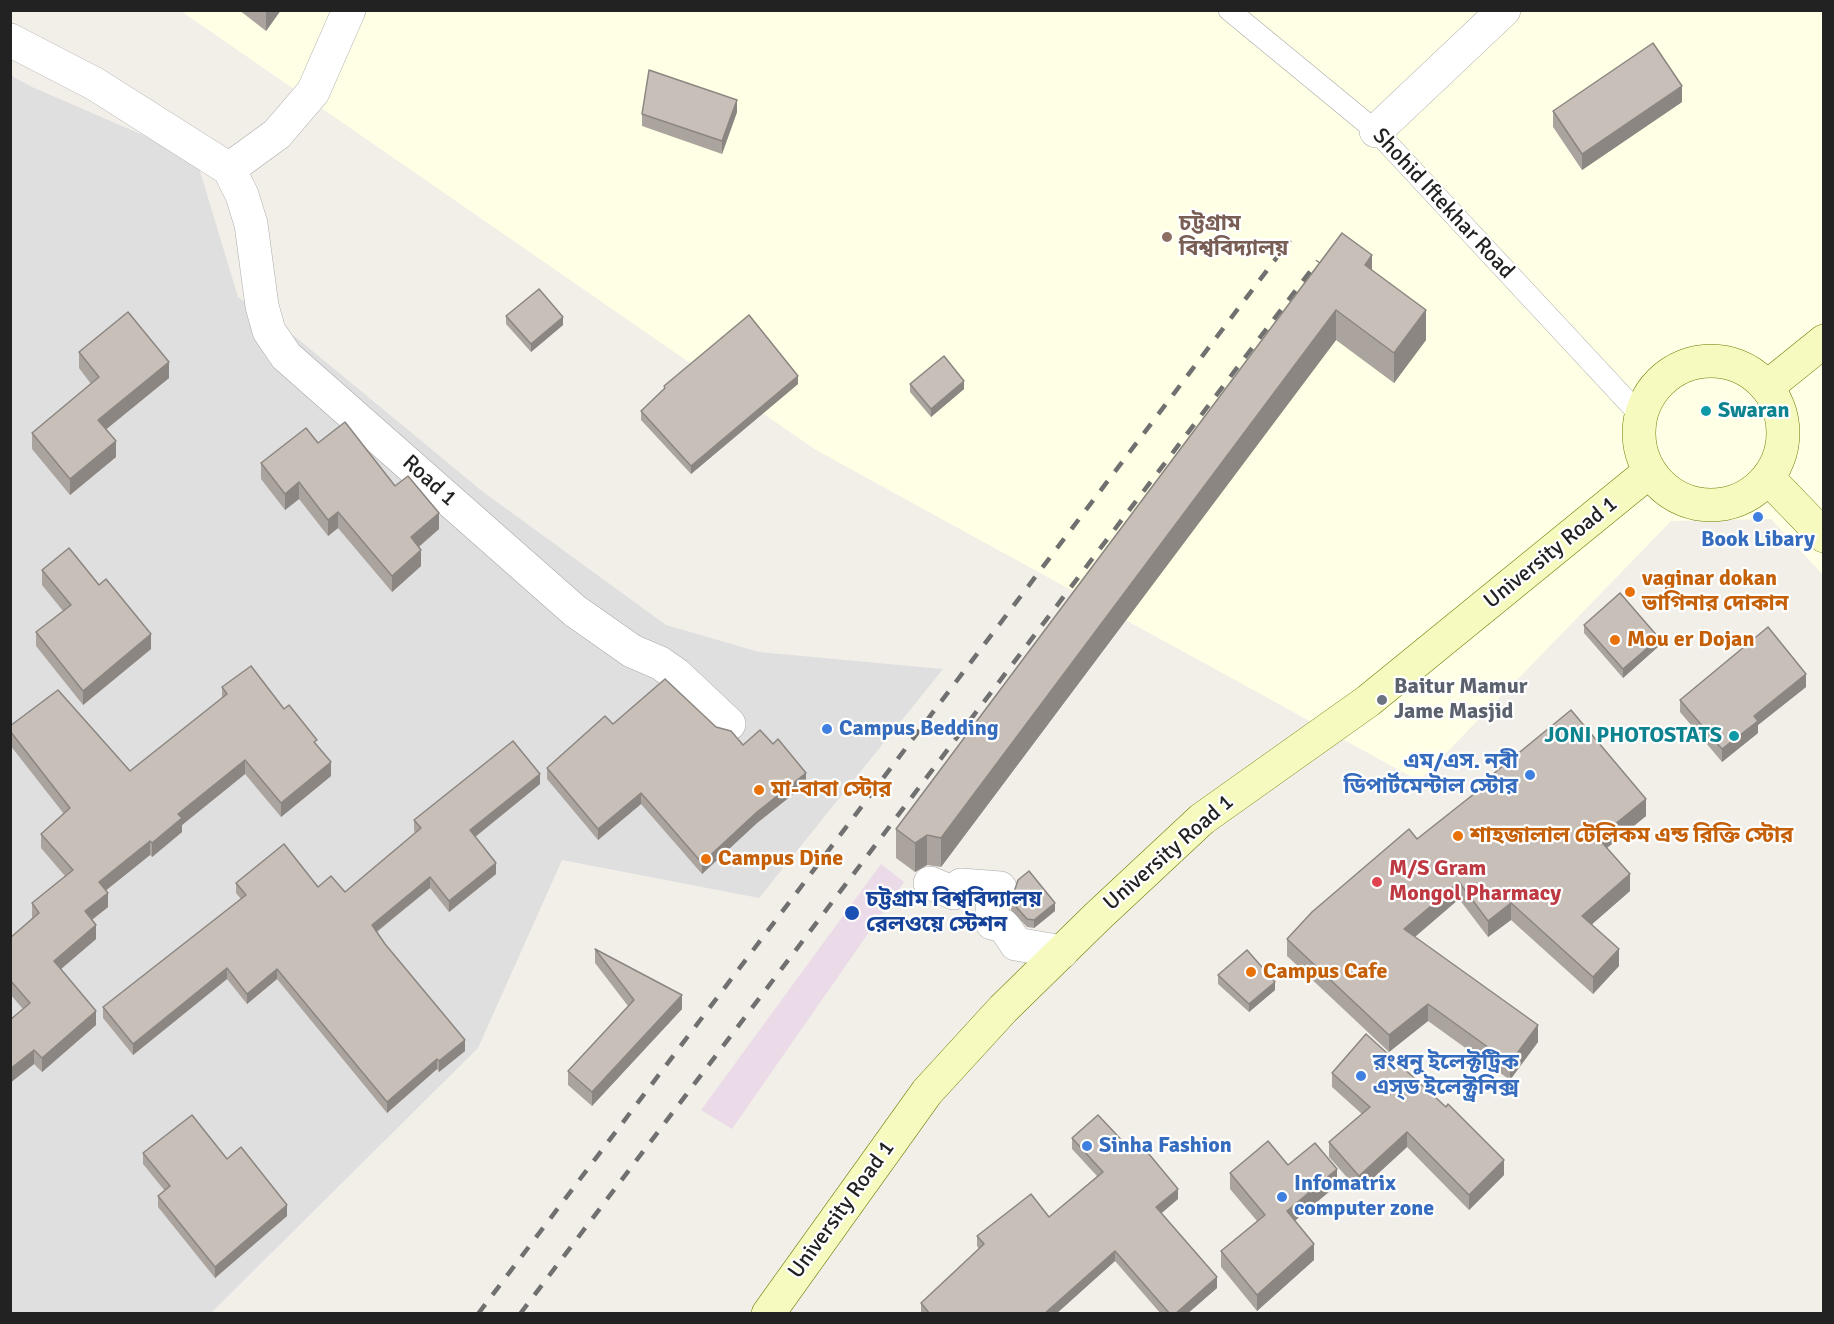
<!DOCTYPE html>
<meta charset="utf-8">
<style>
body{margin:0}
#map{position:relative;width:1834px;height:1324px;overflow:hidden;background:#f2efe9;font-family:Signika,sans-serif}
canvas{display:block}
.frame{position:absolute;inset:0;border:12px solid #222;pointer-events:none}
</style>
<div id="map">
<canvas width="1834" height="1324"></canvas>
<div class="frame"></div>
</div>
<script>
const ctx = document.querySelector('canvas').getContext('2d');
ctx.lineJoin = 'round';
function paint(path, color) { ctx.fillStyle = color; ctx.fill(path, 'evenodd'); }
const shape = rows => new Path2D(rows.map(r => 'M' + r).join(''));
function trace(path, color, width, dash) { ctx.strokeStyle = color; ctx.lineWidth = width; ctx.lineCap = dash ? 'butt' : 'round'; ctx.setLineDash(dash || []); ctx.stroke(path); }
function label(font, color, halo, rows, align = 'center') {
  ctx.font = font + ' Signika,"Noto Sans Bengali",sans-serif'; ctx.lineWidth = 4.5; ctx.setLineDash([]); ctx.textBaseline = 'middle'; ctx.strokeStyle = halo; ctx.fillStyle = color; for (const [text, x, y, turn = 0] of rows) {
    ctx.save(); ctx.translate(x, y); ctx.rotate((+turn || 0) * Math.PI / 180); ctx.textAlign = isNaN(turn) ? turn : align; if (halo) ctx.strokeText(text, 0, 0); ctx.fillText(text, 0, 0); ctx.restore();
  }
}
paint(shape([
 [10,75,32,87,196,158,238,297,298,339,482,491,666,625,759,652,943,669,759,898,562,860,478,1048,211,1313,11,1313]
]), '#e0dfdf');
paint(shape([
 [881,864,904,882,732,1129,701,1110]
]), '#ebdbe8');
paint(shape([
 [181,11,1823,11,1823,575,1771,519,1671,521,1419,781,816,450]
]), '#ffffe5');
const lane = shape([
 [1229,10,1376,131,1641,416]
]);
const street = shape([
 [10,40,95,84,229,169],
 [1376,131,1504,10],
 [229,169,242,195,251,224,262,306,269,331,286,356,575,611,632,651,660,663,677,675,729,724],
 [229,169,277,134,313,92,349,10],
 [930,883,954,893,961,885,1000,888,992,907,992,923,1004,926,1016,944,1062,952]
]);
const secondary = shape([
 '1639 433a72 72 0 1 1 144 0a72 72 0 1 1-144 0Z',
 [1767,387,1824,341],
 [1768,478,1824,536],
 [768,1314,927,1092,1003,1009,1098,916,1202,819,1368,701,1649,472]
]);
trace(lane, '#a9a9a9', 22);
trace(street, '#a9a9a9', 34);
trace(secondary, '#707d05', 34);
trace(lane, '#fff', 21);
trace(street, '#fff', 33);
trace(secondary, '#f7fabf', 33);
trace(shape([
 [478,1314,1290,240],
 [520,1314,1318,261]
]), '#707070', 4.5, [12, 12]);
paint(shape([
 [239,10,281,10,266,31],
 [1682,102,1582,170,1553,127,1553,111],
 [737,112,722,154,642,126,642,114],
 [1342,233,1426,340,1394,383,1336,340,941,867,927,865,915,872,896,858,896,829],
 [506,316,563,325,531,352,506,324],
 [79,352,169,378,106,429,116,457,70,495,32,449,32,433,91,384,79,368],
 [798,384,691,474,641,420,641,411,664,390,664,386],
 [910,384,964,389,931,417,910,392],
 [318,443,395,486,439,529,419,547,421,566,392,592,338,528,328,536,299,499,285,510,261,479,261,463],
 [42,570,151,649,83,705,36,646,36,632,63,611,42,585],
 [1584,625,1659,646,1623,678,1584,633],
 [222,687,284,709,317,746,331,776,281,817,245,774,182,825,182,832,152,857,150,855,106,890,108,907,92,920,96,939,61,969,96,1025,42,1072,34,1064,10,1083,10,1020,23,1009,10,994,10,938,32,918,32,903,65,876,41,848,41,834,64,814,10,745,10,726,130,771,222,699],
 [1806,687,1758,725,1758,733,1722,762,1680,712,1680,700],
 [716,727,743,745,806,784,757,823,702,874,641,804,598,840,547,779,547,768],
 [1487,779,1646,816,1607,848,1630,891,1592,924,1619,966,1593,994,1511,920,1488,937,1459,899,1415,937,1538,1042,1510,1080,1428,1021,1389,1052,1287,956,1287,939,1417,839,1487,784],
 [540,784,475,837,496,874,449,912,430,888,377,932,385,944,465,1051,439,1072,437,1069,387,1113,277,979,247,1004,227,979,133,1055,103,1018,103,1007,241,899,236,893,236,883,318,887,345,892,416,833,414,831,414,820],
 [1011,901,1055,911,1034,928,1027,927,1011,910],
 [595,949,682,1009,592,1106,568,1085,568,1071,628,1006,595,963],
 [1218,975,1275,990,1249,1012,1218,984],
 [1332,1073,1504,1175,1469,1210,1407,1147,1359,1191,1329,1157,1329,1142,1362,1114,1332,1087],
 [1072,1138,1130,1149,1178,1199,1161,1213,1217,1288,1187,1314,1161,1314,1115,1261,1056,1314,921,1314,921,1303,979,1249,977,1246,977,1236,1049,1217,1097,1176,1072,1149],
 [143,1153,227,1159,287,1216,215,1278,158,1207,158,1196,165,1191,143,1164],
 [1288,1165,1337,1185,1295,1221,1314,1260,1257,1311,1221,1267,1221,1251,1257,1221,1230,1189,1230,1173]
]), '#aba49e');
paint(shape([
 [281,10,266,31,266,11],
 [1682,86,1682,102,1582,170,1582,154],
 [737,100,737,112,722,154,722,141],
 [1372,255,1372,284,1365,265],
 [1336,310,1336,340,941,867,941,838],
 [1426,310,1426,340,1394,383,1394,353],
 [563,317,563,325,531,352,531,344],
 [169,362,169,378,98,436,98,420],
 [798,376,798,384,691,474,691,466],
 [964,381,964,389,931,417,931,409],
 [116,441,116,457,70,495,70,479],
 [299,482,299,499,285,510,285,494],
 [338,512,338,528,328,536,328,520],
 [439,513,439,529,411,553,411,537],
 [421,550,421,566,392,592,392,576],
 [151,634,151,649,83,705,83,691],
 [1659,638,1659,646,1623,678,1623,669],
 [1806,674,1806,687,1758,725,1758,733,1722,762,1722,749,1754,716],
 [245,760,245,774,182,825,182,832,152,857,152,843,178,814],
 [331,762,331,776,281,817,281,803],
 [806,773,806,784,757,823,702,874,702,863,757,812],
 [540,774,540,784,470,841,470,830],
 [641,793,641,804,598,840,598,829],
 [1646,799,1646,816,1598,855,1598,838],
 [927,835,927,865,915,872,915,843],
 [150,841,150,855,99,896,99,882],
 [496,863,496,874,449,912,449,901],
 [1630,874,1630,891,1582,933,1582,916],
 [430,877,430,888,372,935,372,925],
 [1459,882,1459,899,1404,946,1404,929],
 [108,893,108,907,85,925,85,911],
 [1055,903,1055,911,1034,928,1034,920],
 [1511,903,1511,920,1488,937,1488,921],
 [96,925,96,939,54,975,54,961],
 [1619,949,1619,966,1593,994,1593,977],
 [227,968,227,979,133,1055,133,1044],
 [277,969,277,979,247,1004,247,994],
 [1275,982,1275,990,1249,1012,1249,1004],
 [682,995,682,1009,592,1106,592,1092],
 [1428,1004,1428,1021,1389,1052,1389,1035],
 [96,1011,96,1025,42,1072,42,1058],
 [1538,1025,1538,1042,1510,1080,1510,1063],
 [465,1040,465,1051,439,1072,439,1061],
 [34,1050,34,1064,10,1083,10,1069],
 [437,1059,437,1069,387,1113,387,1102],
 [1407,1132,1407,1147,1359,1191,1359,1176],
 [1504,1160,1504,1175,1469,1210,1469,1195],
 [1337,1169,1337,1185,1287,1227,1287,1211],
 [1178,1189,1178,1199,1156,1218,1156,1207],
 [287,1205,287,1216,215,1278,215,1267],
 [1314,1244,1314,1260,1257,1311,1257,1295],
 [1115,1251,1115,1261,1056,1314,1044,1314],
 [1217,1277,1217,1288,1187,1314,1175,1314]
]), '#8b8681');
const building = shape([
 [1653,43,1682,86,1582,154,1553,111,1653,43],
 [649,70,737,100,722,141,642,114,649,70],
 [1342,233,1372,255,1365,265,1426,310,1394,353,1336,310,941,838,927,835,915,843,896,829,1342,233],
 [539,289,563,317,531,344,506,316,539,289],
 [128,312,169,362,98,420,116,441,70,479,32,433,99,377,79,352,128,312],
 [749,315,798,376,691,466,641,411,665,388,664,386,749,315],
 [944,356,964,381,931,409,910,384,944,356],
 [345,422,395,486,408,476,439,513,411,537,421,550,392,576,338,512,328,520,299,482,285,494,261,463,306,428,318,443,345,422],
 [69,548,99,585,106,579,151,634,83,691,36,632,71,605,42,570,69,548],
 [1620,593,1659,638,1623,669,1584,625,1620,593],
 [1768,627,1806,674,1754,716,1758,721,1722,749,1680,700,1768,627],
 [251,666,284,709,289,705,317,740,314,742,331,762,281,803,245,760,178,814,182,818,152,843,150,841,99,882,108,893,85,911,96,925,54,961,96,1011,42,1058,34,1050,10,1069,10,1020,30,1003,10,980,10,938,39,913,32,903,73,870,41,834,70,808,10,731,10,726,58,690,130,771,227,694,222,687,251,666],
 [665,679,716,727,731,731,743,745,760,730,773,744,778,739,806,773,757,812,702,863,641,793,598,829,547,768,605,716,613,724,665,679],
 [1571,710,1646,799,1598,838,1630,874,1582,916,1619,949,1593,977,1511,903,1488,921,1459,882,1404,929,1538,1025,1510,1063,1428,1004,1389,1035,1287,939,1312,912,1409,829,1417,839,1489,782,1487,779,1571,710],
 [513,741,540,774,470,830,496,863,449,901,430,877,372,925,385,944,465,1040,439,1061,437,1059,387,1102,277,969,247,994,227,968,133,1044,103,1007,246,895,236,883,284,844,318,887,331,876,345,892,421,828,414,820,513,741],
 [1029,871,1055,903,1034,920,1027,919,1011,901,1018,880,1029,871],
 [595,949,682,995,592,1092,568,1071,634,1000,595,949],
 [1247,950,1275,982,1249,1004,1218,975,1247,950],
 [1366,1034,1446,1107,1448,1104,1504,1160,1469,1195,1407,1132,1359,1176,1329,1142,1370,1107,1332,1073,1366,1034],
 [192,1115,227,1159,241,1147,287,1205,215,1267,158,1196,170,1186,143,1153,192,1115],
 [1098,1115,1130,1149,1139,1142,1178,1189,1156,1207,1217,1277,1175,1314,1170,1314,1115,1251,1044,1314,930,1314,921,1303,984,1244,977,1236,1031,1194,1049,1217,1103,1172,1072,1138,1098,1115],
 [1268,1141,1288,1165,1315,1143,1337,1169,1287,1211,1314,1244,1257,1295,1221,1251,1265,1215,1230,1173,1268,1141]
]);
paint(building, '#c7bfb8');
trace(building, '#8b8681', 1.5);
for (const [x, y, r, color] of [
 [1167,237,6,"#8d6e63"],
 [1706,411,6,"#0f9aa8"],
 [1758,517,6,"#3f7fe0"],
 [1630,592,6,"#e8710a"],
 [1615,640,6,"#e8710a"],
 [1382,700,6,"#6b7280"],
 [827,729,6,"#3f7fe0"],
 [1734,736,6,"#0f9aa8"],
 [1530,775,6,"#3f7fe0"],
 [759,790,6,"#e8710a"],
 [1458,836,6,"#e8710a"],
 [706,859,6,"#e8710a"],
 [1377,882,6,"#e0444e"],
 [852,913,8,"#1a4fb4"],
 [1251,972,6,"#e8710a"],
 [1361,1076,6,"#3f7fe0"],
 [1087,1146,6,"#3f7fe0"],
 [1282,1197,6,"#3f7fe0"]
]) { const dot = new Path2D(); dot.arc(x, y, r, 0, 2 * Math.PI); ctx.fillStyle = color; ctx.fill(dot); trace(dot, '#fff', 2); }
label('22px', '#222', '#fff', [
 ["Shohid Iftekhar Road",1443,204,47],
 ["Road 1",429,481,42],
 ["University Road 1",1551,553,-39],
 ["University Road 1",1169,853,-41],
 ["University Road 1",842,1210,-54]
]);
label('bold 22px', '#785e54', '#fff', [
 ["চট্টগ্রাম",1179,224],
 ["বিশ্ববিদ্যালয়",1179,249]
], 'left');
label('bold 22px', '#0d838f', '#fff', [
 ["Swaran",1718,411],
 ["JONI PHOTOSTATS",1722,736,"right"]
], 'left');
label('bold 22px', '#366cbe', '#fff', [
 ["Book Libary",1758,540,"center"],
 ["Campus Bedding",839,729],
 ["এম/এস. নবী",1518,762,"right"],
 ["ডিপার্টমেন্টাল স্টোর",1518,787,"right"],
 ["রংধনু ইলেক্টট্রিক",1373,1063],
 ["এস্ড ইলেক্ট্রনিক্স",1373,1088],
 ["Sinha Fashion",1099,1146],
 ["Infomatrix",1294,1184],
 ["computer zone",1294,1209]
], 'left');
label('bold 22px', '#c56008', '#fff', [
 ["vaginar dokan",1642,579],
 ["ভাগিনার দোকান",1642,604],
 ["Mou er Dojan",1627,640],
 ["মা-বাবা স্টোর",771,790],
 ["শাহজালাল টেলিকম এন্ড রিক্তি স্টোর",1470,836],
 ["Campus Dine",718,859],
 ["Campus Cafe",1263,972]
], 'left');
label('bold 22px', '#5b616d', '#fff', [
 ["Baitur Mamur",1394,687],
 ["Jame Masjid",1394,712]
], 'left');
label('bold 22px', '#be3a42', '#fff', [
 ["M/S Gram",1389,869],
 ["Mongol Pharmacy",1389,894]
], 'left');
label('bold 22px', '#164399', '#fff', [
 ["চট্টগ্রাম বিশ্ববিদ্যালয়",866,900],
 ["রেলওয়ে স্টেশন",866,925]
], 'left');
</script>
